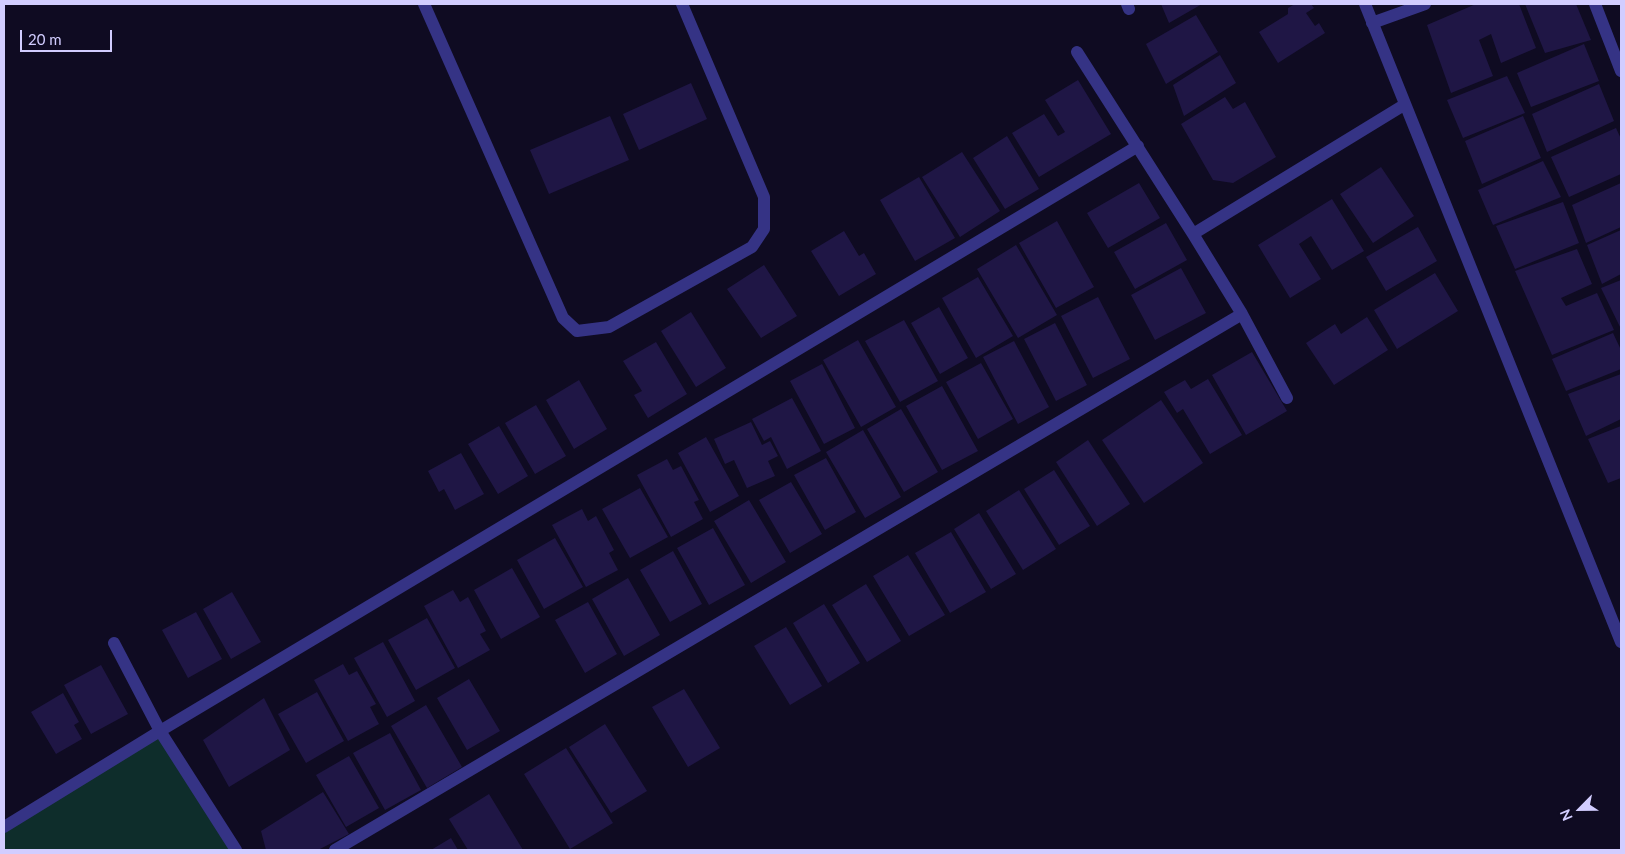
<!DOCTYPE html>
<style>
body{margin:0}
#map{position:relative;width:1625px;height:854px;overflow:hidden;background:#0f0b22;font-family:Lato,sans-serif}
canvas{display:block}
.frame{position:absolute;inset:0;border:5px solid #d2cdff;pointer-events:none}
.north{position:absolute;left:1555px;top:784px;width:50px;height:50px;-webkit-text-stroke:4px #0f0b22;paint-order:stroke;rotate:247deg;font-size:14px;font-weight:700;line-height:20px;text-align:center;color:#d2cdff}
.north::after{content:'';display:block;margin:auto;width:18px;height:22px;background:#d2cdff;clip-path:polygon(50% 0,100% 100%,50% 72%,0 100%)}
.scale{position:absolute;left:20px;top:30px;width:92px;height:22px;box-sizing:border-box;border:2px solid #d2cdff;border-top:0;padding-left:6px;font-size:15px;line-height:18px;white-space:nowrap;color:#d2cdff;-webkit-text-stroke:4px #0f0b22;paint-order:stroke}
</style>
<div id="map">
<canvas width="1625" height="854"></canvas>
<div class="frame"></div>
<div class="north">N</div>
<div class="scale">20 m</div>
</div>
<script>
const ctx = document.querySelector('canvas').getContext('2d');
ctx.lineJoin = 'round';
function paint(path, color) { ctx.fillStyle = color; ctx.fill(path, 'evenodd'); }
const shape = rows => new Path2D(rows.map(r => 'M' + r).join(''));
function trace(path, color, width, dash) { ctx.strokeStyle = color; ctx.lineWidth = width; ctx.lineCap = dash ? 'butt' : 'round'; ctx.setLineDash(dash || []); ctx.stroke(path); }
paint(shape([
 [160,731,236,850,4,850,4,827]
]), '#0e2d2b');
paint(shape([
 [1161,4,1202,4,1169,23],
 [1295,4,1311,4,1314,8,1306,13,1315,26,1319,23,1325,33,1278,63,1259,32,1288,14,1288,8],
 [1476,4,1519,4,1536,48,1501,63,1491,34,1479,40,1493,76,1451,93,1427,25],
 [1525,4,1576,4,1591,40,1545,53],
 [1196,15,1218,52,1166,84,1146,44],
 [1584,44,1599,81,1531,107,1517,73],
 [1220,55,1236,83,1184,116,1173,85],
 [1507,76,1525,113,1463,138,1447,100],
 [1078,80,1111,134,1039,177,1012,133,1044,114,1058,136,1065,132,1045,100],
 [691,83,707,119,639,150,623,114],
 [1599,84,1614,121,1547,152,1532,114],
 [1225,97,1233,109,1245,102,1276,157,1233,183,1213,180,1181,124],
 [610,116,629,160,549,194,530,150],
 [1523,116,1541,158,1482,184,1465,141],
 [1616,128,1621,139,1621,174,1569,197,1551,157],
 [1007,136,1039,189,1005,209,973,158],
 [962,152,1000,211,960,237,922,177],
 [1543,161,1561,197,1493,225,1478,190],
 [1381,167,1414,216,1373,243,1340,194],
 [919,177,955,238,915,261,880,200],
 [1139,183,1160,218,1108,248,1087,213],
 [1621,183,1621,227,1586,243,1572,205],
 [1332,199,1364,251,1332,270,1311,236,1299,244,1321,279,1290,298,1258,245],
 [1563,202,1579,243,1515,269,1496,226],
 [1057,221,1094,287,1056,308,1019,243],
 [1166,223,1187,260,1135,289,1114,252],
 [1418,227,1437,261,1386,291,1366,257],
 [1621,230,1621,274,1602,284,1587,245],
 [844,231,859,256,864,253,876,274,839,296,811,251],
 [1016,245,1057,315,1018,338,977,269],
 [1577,249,1592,284,1561,298,1566,306,1597,293,1614,330,1552,355,1515,271],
 [764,265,797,316,761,338,727,289],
 [1181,268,1206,313,1155,340,1131,295],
 [1435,273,1458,311,1397,349,1374,310],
 [978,277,1013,336,976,358,942,298],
 [1621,280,1621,329,1601,288],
 [1098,297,1130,359,1093,378,1061,316],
 [939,307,968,358,940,374,911,323],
 [691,312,726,368,696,387,661,331],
 [1367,317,1388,350,1334,385,1306,343,1335,324,1341,334],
 [904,320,938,381,900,402,865,341],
 [1055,323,1087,385,1056,401,1024,339],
 [1613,333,1621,350,1621,369,1566,391,1552,359],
 [858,340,896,407,861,427,823,360],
 [1014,341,1049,407,1018,424,983,357],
 [656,342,687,394,648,418,634,395,642,391,623,361],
 [1252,352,1287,411,1246,435,1212,375],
 [981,363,1013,419,978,439,946,382],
 [822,364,855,428,824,444,790,381],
 [1621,374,1621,419,1586,436,1568,394],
 [1208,379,1242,435,1210,454,1183,409,1177,413,1164,392,1185,380,1191,389],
 [579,380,607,429,574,449,546,400],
 [942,386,978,451,942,470,906,406],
 [792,398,821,451,787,469,771,437,764,441,752,419],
 [1161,400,1203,463,1144,503,1102,440],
 [536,405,566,456,535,474,505,423],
 [901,409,938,472,904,492,867,429],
 [751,422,762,445,770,441,778,456,768,461,775,476,747,488,734,460,725,464,714,439],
 [499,426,528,476,498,494,468,444],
 [1621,426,1621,478,1608,483,1588,439],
 [863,430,901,497,865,518,826,452],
 [706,437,739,496,710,512,678,453],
 [1088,440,1130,504,1097,526,1056,462],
 [461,453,484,494,455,510,444,489,439,492,428,471],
 [826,458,856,512,825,530,794,475],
 [667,459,673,470,681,466,699,500,694,502,703,519,671,537,637,475],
 [1054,470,1090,526,1059,545,1024,489],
 [791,482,822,534,790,553,759,500],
 [640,488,668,537,630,558,602,509],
 [1019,490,1056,549,1023,570,986,511],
 [749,500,786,562,751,583,714,521],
 [582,509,588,521,596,516,614,550,609,553,618,570,586,587,552,525],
 [979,513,1016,574,991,589,954,529],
 [713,528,745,585,709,605,677,548],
 [951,532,986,592,950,613,915,553],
 [555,538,583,587,544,609,517,560],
 [673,551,702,604,670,622,640,570],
 [908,555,945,615,909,636,873,576],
 [512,568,540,617,501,639,474,590],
 [628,578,660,635,624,656,592,599],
 [866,584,901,641,867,662,832,605],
 [453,590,460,602,468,597,486,631,480,634,490,650,458,668,424,606],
 [232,592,261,642,231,659,203,609],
 [588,602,617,654,585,673,555,620],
 [824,604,860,663,828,683,793,623],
 [196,612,222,659,188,678,162,630],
 [427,618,455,668,416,690,388,640],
 [786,627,822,686,790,705,754,646],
 [383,642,415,701,387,717,354,658],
 [343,664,349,675,357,671,376,704,370,707,379,724,348,741,314,680],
 [101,665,128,714,91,734,64,685],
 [469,679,500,731,467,750,437,698],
 [684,689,720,748,688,767,652,707],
 [317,692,344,741,306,763,278,714],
 [63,693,79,722,74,725,82,739,56,754,31,712],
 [264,698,290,750,229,787,203,740],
 [426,705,462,767,427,788,391,726],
 [605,724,647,791,611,813,569,747],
 [390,733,421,790,385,810,353,753],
 [566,748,613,823,570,849,524,774],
 [349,756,379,808,346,827,316,775],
 [323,792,349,834,318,850,266,850,261,831],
 [489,794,523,850,468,850,449,819],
 [451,838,458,850,431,850]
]), '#1f1645');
trace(shape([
 [424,4,563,318,577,331,609,327,752,247,764,229,764,197,682,4],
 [1127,4,1129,9],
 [1365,4,1621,642],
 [1595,4,1621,71],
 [1372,23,1425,4],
 [1077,52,1193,234,1242,314,1287,398],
 [1193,234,1404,105],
 [114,643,160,731,236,850],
 [4,827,160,731,1138,146],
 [335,850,1242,314]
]), '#353385', 12);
</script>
